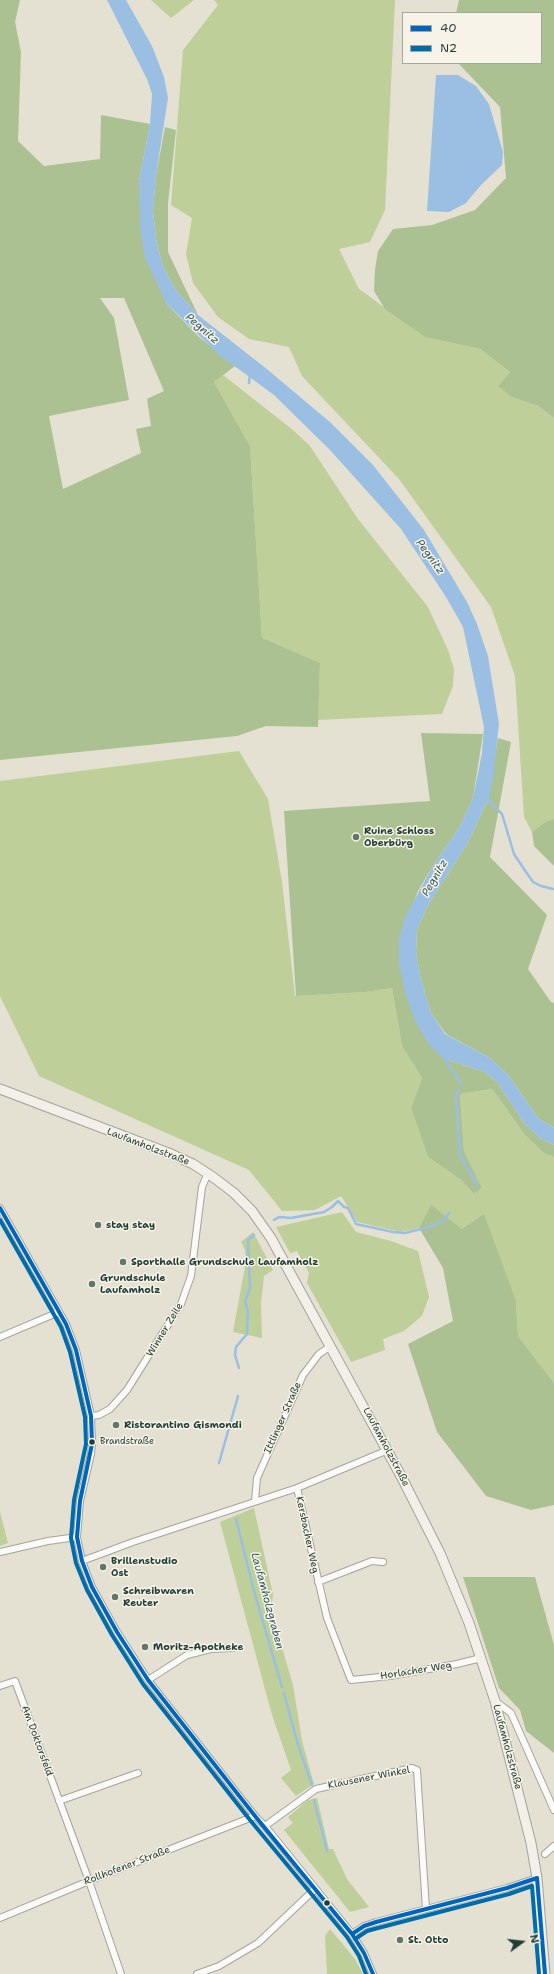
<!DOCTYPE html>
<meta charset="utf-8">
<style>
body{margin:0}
#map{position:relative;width:554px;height:1974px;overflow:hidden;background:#e4e1d3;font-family:"Shantell Sans",sans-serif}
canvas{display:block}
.legend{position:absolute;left:402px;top:12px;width:140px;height:52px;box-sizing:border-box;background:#f7f3e8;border:1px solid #a1aaa0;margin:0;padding:5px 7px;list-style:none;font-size:12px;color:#1f3d34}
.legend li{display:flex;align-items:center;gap:8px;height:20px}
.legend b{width:20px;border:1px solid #a1aaa0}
.north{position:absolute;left:502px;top:1922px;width:40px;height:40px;-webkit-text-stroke:3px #f7f3e8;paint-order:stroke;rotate:75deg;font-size:11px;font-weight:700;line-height:16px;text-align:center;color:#1f3d34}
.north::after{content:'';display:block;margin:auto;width:14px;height:18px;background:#1f3d34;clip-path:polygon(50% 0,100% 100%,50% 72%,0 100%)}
</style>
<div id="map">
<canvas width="554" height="1974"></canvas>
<ul class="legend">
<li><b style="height:5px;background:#0065bd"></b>40</li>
<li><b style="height:5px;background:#006ca9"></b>N2</li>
</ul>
<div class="north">N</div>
</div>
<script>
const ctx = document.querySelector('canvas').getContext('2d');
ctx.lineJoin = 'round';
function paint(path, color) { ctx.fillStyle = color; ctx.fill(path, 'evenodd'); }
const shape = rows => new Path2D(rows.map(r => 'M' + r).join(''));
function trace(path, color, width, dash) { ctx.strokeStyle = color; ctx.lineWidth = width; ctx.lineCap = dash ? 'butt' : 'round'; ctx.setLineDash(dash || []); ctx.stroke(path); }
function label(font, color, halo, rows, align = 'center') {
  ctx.font = font + ' "Shantell Sans",sans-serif'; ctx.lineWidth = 3; ctx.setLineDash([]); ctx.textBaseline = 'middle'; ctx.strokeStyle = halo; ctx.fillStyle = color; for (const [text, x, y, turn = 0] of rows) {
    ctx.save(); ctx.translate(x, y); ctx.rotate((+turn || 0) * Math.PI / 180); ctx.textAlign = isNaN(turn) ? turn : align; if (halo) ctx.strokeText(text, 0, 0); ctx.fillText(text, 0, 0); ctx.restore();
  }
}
paint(shape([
 [151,0,194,0,171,18],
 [214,0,395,0,385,210,370,242,339,249,359,289,425,337,480,349,510,372,499,385,512,397,538,406,554,418,554,819,545,822,532,832,524,817,515,676,491,607,399,479,302,376,289,347,249,339,218,317,193,283,186,254,192,218,171,205,183,50,218,5],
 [223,375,293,430,310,446,358,519,428,607,448,650,454,669,453,686,442,714,318,720,320,663,262,639,250,446,214,382],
 [239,751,268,799,282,882,295,996,366,992,392,988,402,1046,422,1078,411,1108,428,1157,461,1180,474,1194,482,1188,464,1151,460,1094,492,1089,525,1135,544,1153,554,1157,554,1383,518,1336,516,1301,462,1229,431,1206,419,1228,401,1232,357,1222,341,1196,315,1210,282,1211,249,1170,39,1076,0,996,0,781],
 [342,1212,356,1232,391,1241,418,1251,429,1297,422,1316,404,1331,383,1339,385,1350,351,1362,307,1283,309,1273,297,1251,290,1253,276,1227],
 [253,1232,273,1270,264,1276,261,1303,262,1338,233,1332,246,1261,245,1250,241,1242],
 [254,1508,273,1595,271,1610,293,1685,302,1741,314,1784,296,1796,281,1778,291,1770,272,1715,220,1522],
 [0,1512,8,1543,0,1546],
 [317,1798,329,1849,333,1849,347,1879,369,1907,350,1912,284,1830,293,1823,288,1817,308,1800],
 [330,1929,355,1959,363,1974,327,1974,325,1936]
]), '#becf99');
paint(shape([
 [0,0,20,0,15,22,21,52,18,141,44,166,100,159,101,115,150,124,139,181,166,303,199,337,235,366,214,382,250,446,262,638,320,663,318,727,266,726,237,736,0,760],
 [100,298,124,298,164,391,147,399,151,426,136,429,141,453,63,489,49,416,129,400,114,318],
 [459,0,554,0,554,418,538,406,512,397,498,386,510,372,480,349,425,337,385,309,374,291,375,269,378,251,393,229,432,225,475,210,506,178,500,107,458,63,541,63,541,13,456,13],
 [165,127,176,130,168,203,168,252,198,315,176,290,163,267,156,239,153,211,156,175],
 [421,733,483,734,473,798,459,828,433,866,418,891,399,940,443,1058,485,1072,497,1082,525,1124,540,1138,554,1145,554,1157,544,1153,525,1135,492,1089,460,1094,464,1151,482,1188,474,1194,461,1180,428,1157,411,1108,422,1078,402,1046,392,988,366,992,296,996,284,811,430,801],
 [498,738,511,742,490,857,547,915,528,969,551,1002,554,1003,554,1128,538,1118,509,1076,490,1058,446,1034,431,1013,421,980,416,952,417,929,428,905,467,844,488,800],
 [554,819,554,866,534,846,532,832,545,822],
 [431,1205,462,1229,484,1214,516,1301,518,1336,554,1383,554,1505,531,1510,486,1496,437,1432,408,1344,453,1321,443,1268,419,1228],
 [463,1577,535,1577,554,1645,554,1753,526,1731,520,1710,499,1688]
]), '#acc192');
paint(shape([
 [107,0,126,0,152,46,164,77,168,98,156,175,153,211,156,239,163,267,176,290,198,315,268,370,331,423,373,465,424,530,467,602,477,624,488,656,499,724,493,780,488,800,467,844,428,905,417,929,416,952,421,980,431,1013,445,1034,490,1058,509,1076,538,1118,554,1128,554,1145,540,1138,525,1124,497,1082,485,1072,443,1058,430,1046,416,1023,406,996,399,964,399,940,405,917,433,866,459,828,473,798,482,753,484,727,463,627,446,597,401,529,330,450,274,395,218,354,166,303,145,258,140,228,139,181,150,124,152,94,147,79],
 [436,75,458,75,476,86,489,104,503,152,502,165,481,185,466,203,449,212,427,211]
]), '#9abfe2');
trace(shape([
 [249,383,250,374],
 [486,798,502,814,514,854,524,869,533,882,541,886,553,889],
 [443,1056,461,1084],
 [458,1090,456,1097,460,1155,478,1185],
 [274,1220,279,1217,291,1218,324,1212,332,1207,338,1201,344,1207,348,1208,356,1224,393,1232,405,1233,433,1226,443,1221,449,1213],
 [239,1368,235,1355,236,1347,247,1334,248,1312,245,1301,250,1288,248,1240,254,1235],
 [219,1463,238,1396],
 [236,1519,254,1591,282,1687],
 [284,1693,298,1745,312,1785],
 [314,1800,327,1851]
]), '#9abfe2', 2.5);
const street = shape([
 [0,1208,66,1324,76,1350,91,1416,92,1444,91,1454,80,1501,77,1537,82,1561,92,1587,117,1632,148,1680,255,1816,265,1826,352,1934,364,1953,373,1974],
 [0,1337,59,1312],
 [91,1416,99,1415,110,1409,127,1390,181,1304,191,1276,202,1187,208,1173],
 [297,1488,327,1618,351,1680,390,1676,457,1664,481,1658],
 [255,1501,257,1478,303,1375,319,1354,331,1346],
 [0,1552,48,1541,77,1537],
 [82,1561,133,1542,297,1488,388,1450],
 [318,1582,372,1561,383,1562],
 [148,1680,187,1655,211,1649,233,1648],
 [0,1686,15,1681,89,1881,121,1974],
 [495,1701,511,1713,554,1810],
 [59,1801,138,1773],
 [265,1826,316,1789,412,1768,417,1770,426,1909],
 [545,1854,554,1846],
 [0,1918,89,1881,255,1816],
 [352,1934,364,1926,376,1922,507,1888,537,1878],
 [197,1974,219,1966,258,1943,315,1889]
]);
const secondary = shape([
 [0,1089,171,1154,193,1164,213,1177,234,1193,252,1211,271,1238,401,1476,440,1553,469,1623,495,1701,531,1843,537,1878,545,1974]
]);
trace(street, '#a3a49b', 8);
trace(secondary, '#a3a49b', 11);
trace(street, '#fbfaf8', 6);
trace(secondary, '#f3f0ea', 9);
trace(shape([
 [0,1208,66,1324,76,1350,91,1416,92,1444,80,1501,77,1537,82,1561,92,1587,117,1632,148,1680,255,1816,352,1934,364,1953,373,1974],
 [537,1878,545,1974],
 [352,1934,364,1926,376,1922,507,1888,537,1878]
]), '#0065bd', 4);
trace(shape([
 [0,1220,61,1327,70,1352,85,1417,86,1444,74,1500,71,1538,76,1563,87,1590,112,1635,143,1684,250,1820,347,1937,359,1956,366,1974],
 [355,1939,367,1931,378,1928,509,1894,532,1886,539,1974]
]), '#006ca9', 4);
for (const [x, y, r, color] of [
 [356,837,4,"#64766c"],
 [98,1225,4,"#64766c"],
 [123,1262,4,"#64766c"],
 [92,1284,4,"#64766c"],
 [116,1425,4,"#64766c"],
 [92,1442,3.5,"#1f3d34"],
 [103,1567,4,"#64766c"],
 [115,1597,4,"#64766c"],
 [145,1647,4,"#64766c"],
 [327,1903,3.5,"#1f3d34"],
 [400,1940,4,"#64766c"]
]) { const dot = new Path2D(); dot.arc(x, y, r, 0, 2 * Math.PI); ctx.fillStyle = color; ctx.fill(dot); trace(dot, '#f7f3e8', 1.5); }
label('9px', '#1f3d34', '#f7f3e8', [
 ["Brandstraße",100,1442]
], 'left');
label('bold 10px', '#1f3d34', '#f7f3e8', [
 ["Ruine Schloss",364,831],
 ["Oberbürg",364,843],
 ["stay stay",106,1225],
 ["Sporthalle Grundschule Laufamholz",131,1262],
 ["Grundschule",100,1278],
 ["Laufamholz",100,1290],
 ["Ristorantino Gismondi",124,1425],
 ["Brillenstudio",111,1561],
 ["Ost",111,1573],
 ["Schreibwaren",123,1591],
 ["Reuter",123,1603],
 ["Moritz-Apotheke",153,1647],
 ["St. Otto",408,1940]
], 'left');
label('10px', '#1f3d34', '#f7f3e8', [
 ["Laufamholzstraße",148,1147,21],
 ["Winner Zeile",165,1330,-59],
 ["Ittlinger Straße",283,1418,-66],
 ["Laufamholzstraße",386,1447,62],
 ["Kersbacher Weg",307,1535,78],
 ["Horlacher Weg",416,1671,-9],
 ["Am Doktorsfeld",37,1741,70],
 ["Laufamholzstraße",507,1747,75],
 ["Klausener Winkel",369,1778,-11],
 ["Rollhofener Straße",127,1866,-21]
]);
label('italic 11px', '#365a61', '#f7f3e8', [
 ["Pegnitz",202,329,41],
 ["Pegnitz",430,557,54],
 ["Pegnitz",435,878,-60],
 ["Laufamholzgraben",267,1601,75]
]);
</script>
